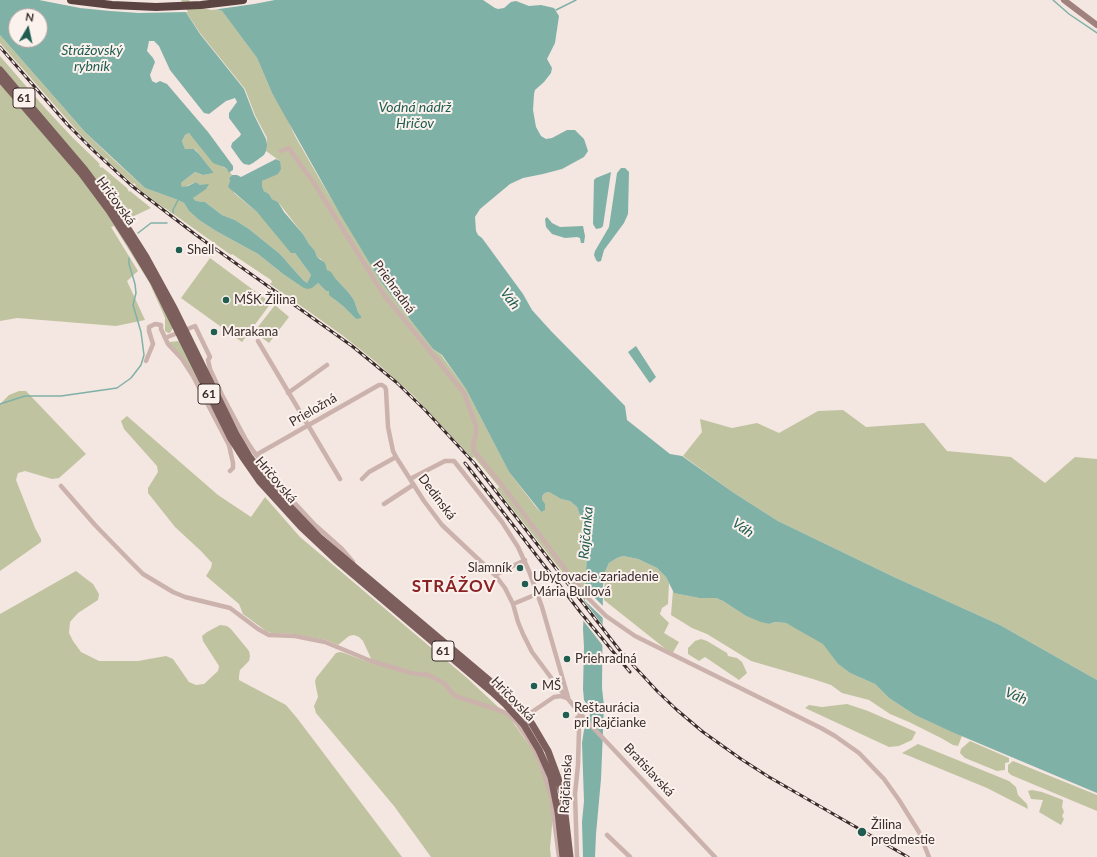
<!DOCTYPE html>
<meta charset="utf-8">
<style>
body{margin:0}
#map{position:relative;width:1097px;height:857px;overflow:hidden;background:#f4e6e0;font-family:Lato,sans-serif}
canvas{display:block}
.north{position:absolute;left:8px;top:8px;width:40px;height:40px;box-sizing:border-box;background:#fbf1ed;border:1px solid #aea29f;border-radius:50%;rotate:9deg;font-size:11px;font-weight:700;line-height:16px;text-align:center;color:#3a2c2b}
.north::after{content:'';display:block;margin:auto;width:14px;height:18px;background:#1f5d51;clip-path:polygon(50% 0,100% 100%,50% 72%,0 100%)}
</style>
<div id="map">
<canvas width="1097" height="857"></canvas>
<div class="north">N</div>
</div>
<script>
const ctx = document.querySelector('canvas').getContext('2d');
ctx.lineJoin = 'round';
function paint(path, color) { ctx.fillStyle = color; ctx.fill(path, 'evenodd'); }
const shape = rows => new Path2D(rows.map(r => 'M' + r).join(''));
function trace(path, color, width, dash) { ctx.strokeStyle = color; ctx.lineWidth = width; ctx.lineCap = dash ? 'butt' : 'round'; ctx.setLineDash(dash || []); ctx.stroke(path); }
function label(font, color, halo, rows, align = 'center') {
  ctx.font = font + ' Lato,sans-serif'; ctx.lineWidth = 4; ctx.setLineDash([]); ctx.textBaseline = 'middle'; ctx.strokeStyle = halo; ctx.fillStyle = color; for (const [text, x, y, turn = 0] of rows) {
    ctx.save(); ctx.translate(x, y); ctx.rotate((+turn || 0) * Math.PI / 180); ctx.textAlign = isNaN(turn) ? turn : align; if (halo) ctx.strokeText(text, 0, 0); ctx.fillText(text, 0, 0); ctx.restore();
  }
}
paint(shape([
 [178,0,191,0,222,11,257,58,272,93,285,114,295,136,319,178,381,282,433,349,441,355,466,389,509,472,536,507,541,512,542,496,545,493,549,492,561,499,570,501,577,507,587,535,585,601,497,489,499,487,474,457,472,458,415,397,376,362,342,335,270,284,272,282,271,280,232,254,231,255,165,208,164,208,135,186,136,185,134,183,133,184,107,161,108,160,106,158,105,159,79,133,0,43,0,35,85,132,114,160,145,188,178,200,184,203,189,211,199,220,216,231,258,254,283,274,302,287,318,283,326,291,329,291,335,300,344,307,356,319,361,316,358,312,354,300,349,293,327,270,321,259,317,257,315,251,309,244,303,234,278,202,272,199,269,194,264,191,262,186,262,181,272,176,280,161,266,151,267,138,255,115,245,89,200,33],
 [0,56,45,108,73,138,100,164,99,165,101,168,102,167,127,188,129,192,130,191,151,208,115,225,142,268,158,297,173,328,170,333,168,333,165,331,165,318,163,313,149,282,114,226,111,227,138,271,127,281,145,320,116,326,17,318,0,321],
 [189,133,218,164,227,169,228,172,230,172,232,175,229,178,234,193,257,212,295,253,311,275,307,283,303,280,280,254,249,229,235,220,222,215,205,202,196,201,193,198,195,196,200,185,196,182,182,188,181,183,195,172,203,175,214,173,199,154,195,149,185,149,182,141,185,135],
 [210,258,271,303,242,342,181,298],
 [275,305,289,317,269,343,254,332],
 [179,341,203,389,208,402,169,342],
 [19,391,26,391,86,454,59,478,52,479,25,471,18,473,16,480,35,528,41,539,41,542,0,571,0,404,9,395],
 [843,410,866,427,924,423,947,451,1011,457,1045,483,1075,457,1097,459,1097,680,1000,625,894,577,778,521,734,493,683,456,702,432,700,419,732,428,757,423,779,433,818,411],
 [127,416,218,495,251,517,265,497,300,537,467,678,510,718,532,749,541,770,555,791,550,849,551,857,431,857,394,806,316,713,314,706,318,697,315,682,316,678,336,653,340,652,344,653,371,663,373,663,363,641,359,637,354,635,349,636,338,645,326,640,294,634,271,633,266,631,243,614,239,604,206,576,211,568,212,563,201,551,175,527,148,493,148,488,158,472,157,466,124,429,121,421],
 [623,556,638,559,657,568,666,577,669,583,668,604,662,608,660,614,669,623,664,633,679,642,672,654,604,600,605,572,609,563,617,558],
 [76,571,93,584,99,594,98,600,78,613,70,622,69,633,73,641,81,652,99,661,138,661,166,656,173,659,189,682,196,685,204,684,218,671,219,666,203,641,202,636,207,632,220,625,227,626,231,629,249,651,250,656,249,661,240,670,239,676,239,680,286,705,297,718,402,857,0,857,0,614],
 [673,590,675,593,699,598,716,598,723,601,746,616,769,624,775,622,786,623,798,629,824,644,838,664,850,673,875,684,889,698,915,715,962,736,958,746,953,745,941,738,909,722,890,714,869,700,842,693,831,685,813,679,751,661,707,634,692,628,671,615],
 [701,639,707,641,727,653,728,656,737,658,742,662,747,673,739,680,705,657,699,661,688,654,688,648,695,641],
 [847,704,868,711,916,732,912,740,899,746,889,747,805,708,809,705,822,707],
 [970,741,1009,758,1009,762,1005,763,1005,770,997,771,965,758,960,753,961,749],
 [918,744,1009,781,1016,787,1018,795,1027,804,1028,809,987,788,902,753],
 [1013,761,1097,795,1097,811,1011,775,1008,772,1008,765],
 [1032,790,1042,792,1063,800,1062,807,1064,812,1062,816,1064,819,1061,825,1039,812,1043,800,1031,799,1028,791]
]), '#c0c3a0');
paint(shape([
 [0,0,178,0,200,34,244,89,254,115,266,139,267,145,266,151,264,155,253,163,249,165,244,164,241,161,231,147,232,143,240,136,241,134,229,118,229,113,237,102,235,98,226,101,209,114,204,113,170,70,159,46,154,41,149,41,147,51,153,58,155,62,150,75,152,81,156,83,160,81,167,84,208,132,233,166,233,170,230,172,228,172,227,169,224,167,213,163,189,133,185,135,182,141,185,149,194,149,199,154,214,173,203,175,195,172,181,183,182,187,188,186,196,182,200,185,209,184,206,189,193,198,196,201,205,202,222,215,235,220,249,229,280,254,303,280,307,283,311,275,295,253,291,253,257,212,228,187,230,181,229,178,232,175,237,175,241,177,276,159,280,161,281,169,278,174,262,181,262,186,264,191,269,194,272,199,278,202,284,212,303,234,309,244,315,251,317,257,325,263,327,270,331,272,335,278,349,293,354,300,358,312,361,316,361,318,356,319,344,307,329,295,329,291,326,291,318,283,312,288,307,289,302,287,283,274,258,254,216,231,199,220,189,211,184,203,178,200,145,188,85,132,0,35],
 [16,16,40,16,40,40,16,40],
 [191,0,483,0,495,8,498,9,504,8,511,2,516,1,529,6,541,5,554,8,559,16,555,43,547,59,552,68,551,73,544,82,535,90,534,94,533,110,536,127,541,136,546,139,552,138,567,130,575,130,584,139,588,151,584,157,562,169,543,174,523,178,510,184,480,209,475,217,476,231,478,235,482,238,523,294,532,310,551,331,625,406,627,420,670,454,682,456,734,493,778,521,894,577,1000,625,1097,680,1097,793,952,732,915,715,889,698,875,684,850,673,838,664,823,644,786,623,775,622,769,624,761,622,746,616,723,601,716,598,699,598,674,593,666,577,657,568,638,559,623,556,617,558,609,563,605,572,603,585,602,688,604,706,601,779,596,834,595,857,583,857,582,822,584,801,582,743,584,730,590,714,589,708,584,700,583,689,584,647,583,629,587,551,587,535,577,507,570,501,561,499,549,492,545,493,542,496,542,500,545,504,545,510,541,512,509,472,466,389,442,355,433,349,381,282,340,214,272,93,257,58,222,11],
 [621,168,625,168,629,172,628,214,624,223,604,250,601,261,598,262,596,260,594,255,595,251,609,227,617,173],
 [611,172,603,226,601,228,596,229,593,224,594,180,596,178],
 [547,217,552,223,560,227,583,226,585,236,584,243,581,243,580,238,577,237,565,238,552,234,546,227,545,219],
 [636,346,656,377,650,383,649,382,628,352]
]), '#7fb1a7');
paint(shape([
 [39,0,181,0,188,12,139,13,110,11,80,8],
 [189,0,275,0,254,4,212,10,193,6],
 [586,589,604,607,604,619,585,601],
 [585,602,605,628,605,645,603,646,582,619,582,612,584,611,583,609,583,604]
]), '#f4e6e0');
trace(shape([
 [1053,0,1069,14,1097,33],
 [556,10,576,0],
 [173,213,173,210,178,200],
 [138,233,151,223,167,223],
 [0,404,25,396,61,396,117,388,131,378,141,365,144,355,141,332,133,305,136,293,135,284,129,264,129,258]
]), '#7fb1a7', 1.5);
trace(shape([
 [281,151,289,148,300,164,312,180,384,295,464,393,476,426,476,434,473,445,474,451,502,485,584,594,606,616,635,636,821,728,835,736,859,753,884,779,899,800,919,832,929,857],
 [165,338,195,326,210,357,208,360,210,369,222,395,246,440,254,452,289,497,315,525,342,549,353,562],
 [258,341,340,479],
 [146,361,153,344,149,331,149,327,155,324,161,325,161,329,168,344,182,359,193,376,229,445,233,463,233,468,230,471],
 [288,393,327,365],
 [256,455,379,385,382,385,385,387,386,390,388,427,393,451,396,457,424,501,442,525,495,575,505,588,513,604,518,622,523,634,532,652,558,687,584,718,715,857],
 [362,479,369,472,396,457],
 [410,479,445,461,454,461,502,522,518,547,529,571,542,607,568,697],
 [61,486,95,525,131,562,143,574,173,592,185,597,230,608,258,629,269,635,295,636,325,642,371,661,411,673,428,675,444,683,455,696,499,710,508,714,517,723,526,736,533,747,542,767,551,796,559,857],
 [384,504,413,485],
 [495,575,525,560],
 [513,604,537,594],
 [526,716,554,697,561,696,567,698],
 [607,835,630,857],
 [577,857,575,794,578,765,579,730,577,718,581,714]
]), '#ccb2ac', 4.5);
trace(shape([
 [1064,0,1097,25]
]), '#a0817d', 6);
trace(shape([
 [0,70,85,170,125,224,146,257,175,310,236,434,249,456,277,493,319,537,497,687,521,709,532,724,548,751,558,778,563,797,570,857],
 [0,79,81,173,110,212,130,243,154,283,230,437,244,459,260,482,301,527,335,559,492,692,505,704,524,725,539,750,551,777,558,812,563,857]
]), '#7c5e5c', 7);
trace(shape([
 [71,0,112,5,156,7,201,5,243,0]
]), '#5b4342', 8);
const rail = shape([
 [0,47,67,124,95,152,132,186,196,235,352,346,396,382,425,410,474,463,621,652,658,692,677,710,703,732,741,759,769,777,908,857],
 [465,463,581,613,630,672]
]);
trace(rail, '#3a2c2b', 3);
trace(rail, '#fbf1ed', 1.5, [4.5]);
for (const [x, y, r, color] of [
 [179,250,4,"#1f5d51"],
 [226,300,4,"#1f5d51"],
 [214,332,4,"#1f5d51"],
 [520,568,4,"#1f5d51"],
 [525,584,4,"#1f5d51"],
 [567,659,4,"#1f5d51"],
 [534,686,4,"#1f5d51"],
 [566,715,4,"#1f5d51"],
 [862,832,5,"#1f5d51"]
]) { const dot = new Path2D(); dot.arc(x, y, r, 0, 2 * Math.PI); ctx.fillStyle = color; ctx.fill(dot); trace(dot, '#fbf1ed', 1.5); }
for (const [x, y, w] of [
 [24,98,22],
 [209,394,22],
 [443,651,22]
]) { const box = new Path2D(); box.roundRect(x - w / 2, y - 10, w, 20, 3); ctx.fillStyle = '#fbf1ed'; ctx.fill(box); trace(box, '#3a2c2b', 1); }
label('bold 12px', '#3a2c2b', null, [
 ["61",24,98],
 ["61",209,394],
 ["61",443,651]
]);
label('13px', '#3a2c2b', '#fbf1ed', [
 ["Hričovská",116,201,54],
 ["Priehradná",394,287,54],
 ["Prieložná",313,410,-30],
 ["Hričovská",276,480,50],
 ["Dedinská",437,497,53],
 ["Hričovská",513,699,46],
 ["Bratislavská",649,770,47],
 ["Rajčianska",566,784,-87]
]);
label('13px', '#3a2c2b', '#fbf1ed', [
 ["Shell",187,250],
 ["MŠK Žilina",234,300],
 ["Marakana",222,332],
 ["Slamník",512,568,"right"],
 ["Ubytovacie zariadenie",533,577],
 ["Mária Bullová",533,592],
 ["Priehradná",575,659],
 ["MŠ",542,686],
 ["Reštaurácia",574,708],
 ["pri Rajčianke",574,723],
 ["Žilina",871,825],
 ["predmestie",871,840]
], 'left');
label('italic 14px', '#1f5d51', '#fbf1ed', [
 ["Strážovský",92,50],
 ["rybník",92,66],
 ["Vodná nádrž",415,107],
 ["Hričov",415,123],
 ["Váh",510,299,53],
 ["Váh",743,528,35],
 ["Rajčanka",586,533,-85],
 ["Váh",1016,696,23]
]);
ctx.letterSpacing = '1px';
label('bold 17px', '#8b2224', '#fbf1ed', [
 ["STRÁŽOV",454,587]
]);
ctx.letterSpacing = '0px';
</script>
